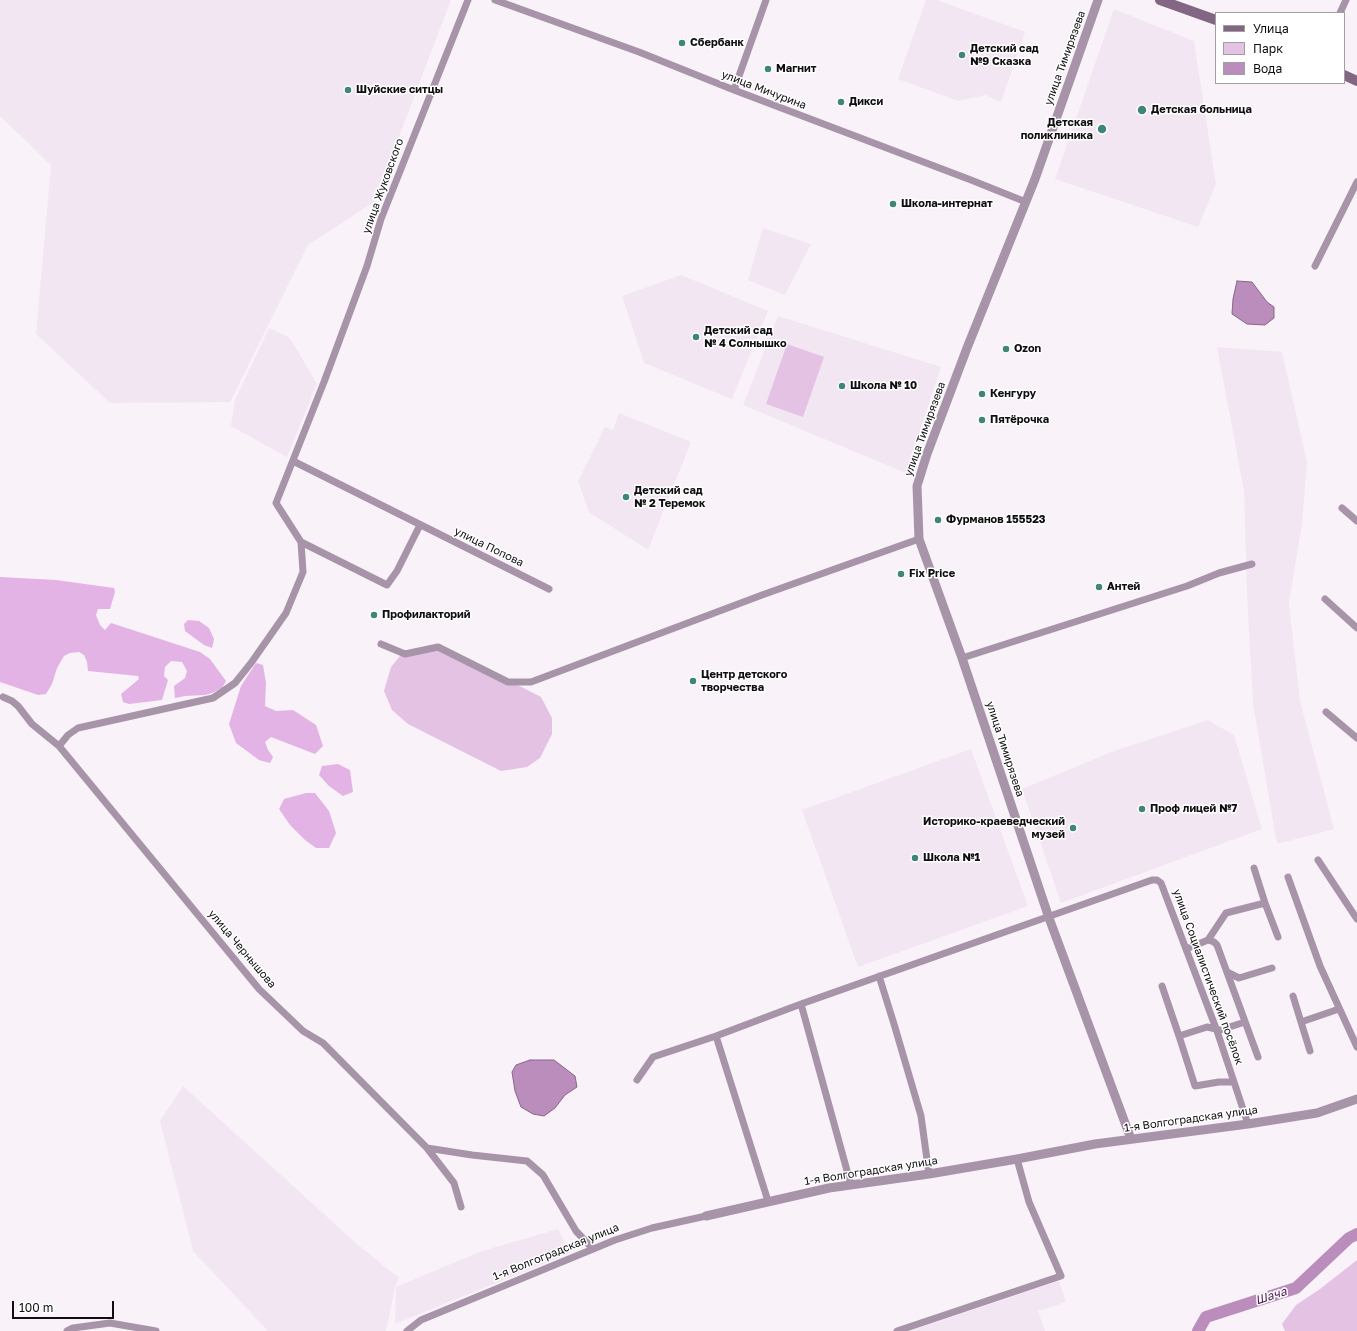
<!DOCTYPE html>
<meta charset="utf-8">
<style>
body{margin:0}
#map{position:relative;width:1357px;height:1331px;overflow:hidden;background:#f9f2f9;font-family:"Golos Text",sans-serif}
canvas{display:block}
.legend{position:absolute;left:1215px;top:12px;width:130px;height:72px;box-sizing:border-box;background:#fff;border:1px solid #9f9f9f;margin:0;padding:5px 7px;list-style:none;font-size:12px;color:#100e10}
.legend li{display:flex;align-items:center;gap:8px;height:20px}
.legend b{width:20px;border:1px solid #9f9f9f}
.scale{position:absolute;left:12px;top:1301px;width:102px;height:18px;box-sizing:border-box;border:2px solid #100e10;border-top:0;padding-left:5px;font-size:12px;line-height:14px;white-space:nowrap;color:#100e10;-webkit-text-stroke:3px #fff;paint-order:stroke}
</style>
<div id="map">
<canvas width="1357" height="1331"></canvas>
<ul class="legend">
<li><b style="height:5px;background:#836684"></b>Улица</li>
<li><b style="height:11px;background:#e3c2e4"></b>Парк</li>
<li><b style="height:11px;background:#ba8dbc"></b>Вода</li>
</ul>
<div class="scale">100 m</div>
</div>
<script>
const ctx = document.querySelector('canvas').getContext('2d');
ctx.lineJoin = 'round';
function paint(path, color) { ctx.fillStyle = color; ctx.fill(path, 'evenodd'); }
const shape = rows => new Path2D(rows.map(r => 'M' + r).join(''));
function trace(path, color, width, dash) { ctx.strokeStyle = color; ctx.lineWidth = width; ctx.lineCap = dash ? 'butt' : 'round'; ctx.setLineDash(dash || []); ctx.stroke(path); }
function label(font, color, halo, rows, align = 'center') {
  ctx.font = font + ' "Golos Text",sans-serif'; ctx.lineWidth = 3; ctx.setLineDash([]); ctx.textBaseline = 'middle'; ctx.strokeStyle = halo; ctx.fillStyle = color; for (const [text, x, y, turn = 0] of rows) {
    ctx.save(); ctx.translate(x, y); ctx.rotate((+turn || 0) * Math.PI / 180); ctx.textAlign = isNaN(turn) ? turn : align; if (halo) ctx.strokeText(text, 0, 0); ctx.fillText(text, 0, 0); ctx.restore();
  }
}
paint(shape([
 [0,0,451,0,374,202,308,245,230,402,110,403,36,334,51,165,0,116],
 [926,0,937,0,1025,32,1001,102,985,95,958,101,898,79],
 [1114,9,1194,41,1216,184,1198,227,1055,179],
 [763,228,811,244,785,295,748,280],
 [681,275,768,311,732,399,644,363,622,296],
 [778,316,941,367,906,473,743,405],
 [269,328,290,338,317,384,287,457,231,426,235,400],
 [1217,347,1282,352,1307,462,1302,524,1289,603,1300,701,1334,829,1277,844,1253,704,1247,594,1244,491],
 [619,413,691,442,648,550,589,512,578,481,605,427,613,430],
 [1208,720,1234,735,1262,829,1061,903,1022,789,1114,751],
 [971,749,1028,906,858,967,802,810],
 [183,1086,357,1244,399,1278,395,1287,386,1331,268,1331,193,1251,160,1121],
 [558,1229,570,1253,395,1324,396,1287,482,1251],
 [1059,1281,1066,1302,1038,1311,1045,1331,910,1331]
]), '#f3e6f3');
paint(shape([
 [787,344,824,357,803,417,766,404],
 [438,644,541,697,552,718,552,734,540,758,527,767,501,771,408,724,392,710,384,691,391,667,404,651],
 [1357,1260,1357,1331,1285,1331,1282,1324,1296,1305,1320,1289]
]), '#e3c2e4');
paint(shape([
 [0,577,56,580,114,588,115,592,110,609,98,609,96,615,100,625,105,630,111,623,200,652,210,659,226,681,222,688,212,693,205,695,185,696,175,698,174,686,185,678,187,671,182,662,171,661,165,667,164,676,168,680,162,700,129,704,123,702,121,694,139,679,138,676,88,671,87,662,84,655,79,652,70,653,64,656,57,668,52,684,46,694,38,695,0,682],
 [188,620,199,621,209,628,214,639,212,648,204,645,185,631,184,624],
 [256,663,263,665,266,683,265,706,276,711,293,710,316,725,323,746,315,754,271,737,265,742,268,750,273,757,270,763,259,760,236,743,229,724,241,686],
 [338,764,350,770,353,792,343,796,329,786,319,775,322,766],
 [306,793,315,793,329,811,336,833,329,848,316,848,305,840,290,825,279,809,284,799]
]), '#e2b3e4');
const water = shape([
 [1237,281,1252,282,1267,302,1274,307,1274,318,1265,325,1247,324,1232,314,1233,299,1237,281],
 [530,1060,554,1060,575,1076,577,1087,565,1095,555,1108,544,1116,533,1114,521,1107,515,1091,512,1072,516,1065,530,1060]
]);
paint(water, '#ba8dbc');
trace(water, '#876788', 1);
trace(shape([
 [1198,1331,1206,1317,1296,1288,1349,1238,1357,1234]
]), '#ba8dbc', 12);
trace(shape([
 [495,0,639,52,734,90,971,180,1026,202],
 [1340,13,1346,0],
 [734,90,766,0],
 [1315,266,1357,182],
 [293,461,549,589],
 [1342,508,1357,521],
 [301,542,387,585,397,571,420,525],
 [1325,599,1357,628],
 [381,644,405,654,438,647,508,682,531,682,762,595,919,539],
 [962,658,1187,586,1219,573,1252,564],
 [3,697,12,701,18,706,32,724,59,746,259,989,303,1031,323,1043,427,1148,454,1183,461,1207],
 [1326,712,1357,738],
 [59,746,68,735,78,728,213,698,235,683,251,663,286,613,303,572,301,542,276,503,324,382,367,266,381,219,468,0],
 [1318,860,1357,919],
 [1254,868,1265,903],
 [1288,877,1320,966,1357,1047],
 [1208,940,1226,913,1265,903,1278,937],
 [1186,949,1208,940,1214,942,1217,945,1258,1057],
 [1227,972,1239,978,1272,968],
 [879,976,894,1024,921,1116,929,1174],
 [1162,986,1179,1036,1207,1027,1216,1029],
 [1293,996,1301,1022,1339,1009],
 [801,1004,851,1185],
 [1301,1022,1310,1051],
 [1217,1031,1245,1022],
 [716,1036,768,1201],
 [1179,1036,1195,1086,1219,1082,1234,1082],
 [637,1080,653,1057,716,1036,801,1004,1152,880,1157,880,1161,883,1217,1031,1248,1124],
 [427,1148,472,1155,527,1161,543,1175,576,1231,593,1249],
 [67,1331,73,1328,110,1323,156,1331],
 [407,1331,421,1320,615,1240,652,1228,706,1216],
 [897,1331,1061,1276,1029,1202,1017,1159]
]), '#a894a9', 7);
trace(shape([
 [1098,0,1035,179,967,348,927,454,917,486,919,539,962,658,1049,918,1131,1139],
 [706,1216,829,1188,929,1174,1017,1159,1095,1144,1248,1124,1317,1113,1357,1099]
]), '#a894a9', 9);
trace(shape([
 [1160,0,1216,20],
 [1344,75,1357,81]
]), '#836684', 10);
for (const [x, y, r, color] of [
 [682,43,4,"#40857a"],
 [962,55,4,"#40857a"],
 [768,69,4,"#40857a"],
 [348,90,4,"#40857a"],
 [841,102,4,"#40857a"],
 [1142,110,5,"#40857a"],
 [1102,129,5,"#40857a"],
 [893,204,4,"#40857a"],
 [696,337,4,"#40857a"],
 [1006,349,4,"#40857a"],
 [842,386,4,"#40857a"],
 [982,394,4,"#40857a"],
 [982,420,4,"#40857a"],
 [626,497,4,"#40857a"],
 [938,520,4,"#40857a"],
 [901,574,4,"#40857a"],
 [1099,587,4,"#40857a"],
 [374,615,4,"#40857a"],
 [693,681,4,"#40857a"],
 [1142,809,4,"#40857a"],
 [1073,828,4,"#40857a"],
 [915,858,4,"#40857a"]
]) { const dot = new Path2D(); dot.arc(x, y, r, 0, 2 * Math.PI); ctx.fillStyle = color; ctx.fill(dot); trace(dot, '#fff', 1.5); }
label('bold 11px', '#100e10', '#fff', [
 ["Сбербанк",690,43],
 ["Детский сад",970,49],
 ["№9 Сказка",970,62],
 ["Магнит",776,69],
 ["Шуйские ситцы",356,90],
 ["Дикси",849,102],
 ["Детская больница",1151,110],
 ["Детская",1093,123,"right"],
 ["поликлиника",1093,136,"right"],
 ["Школа-интернат",901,204],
 ["Детский сад",704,331],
 ["№ 4 Солнышко",704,344],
 ["Ozon",1014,349],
 ["Школа № 10",850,386],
 ["Кенгуру",990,394],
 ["Пятёрочка",990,420],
 ["Детский сад",634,491],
 ["№ 2 Теремок",634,504],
 ["Фурманов 155523",946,520],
 ["Fix Price",909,574],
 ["Антей",1107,587],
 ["Профилакторий",382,615],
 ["Центр детского",701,675],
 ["творчества",701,688],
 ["Проф лицей №7",1150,809],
 ["Историко-краеведческий",1065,822,"right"],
 ["музей",1065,835,"right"],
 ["Школа №1",923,858]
], 'left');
label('11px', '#100e10', '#fff', [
 ["улица Тимирязева",1065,58,-70],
 ["улица Мичурина",764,90,21],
 ["улица Жуковского",383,186,-70],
 ["улица Тимирязева",925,429,-70],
 ["улица Попова",489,547,26],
 ["улица Тимирязева",1005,749,72],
 ["улица Чернышова",242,949,50],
 ["улица Социалистический посёлок",1208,977,70],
 ["1-я Волгоградская улица",1191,1119,-8],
 ["1-я Волгоградская улица",871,1171,-9],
 ["1-я Волгоградская улица",556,1252,-22]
]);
label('italic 12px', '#4c1450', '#fff', [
 ["Шача",1271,1296,-18]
]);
</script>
